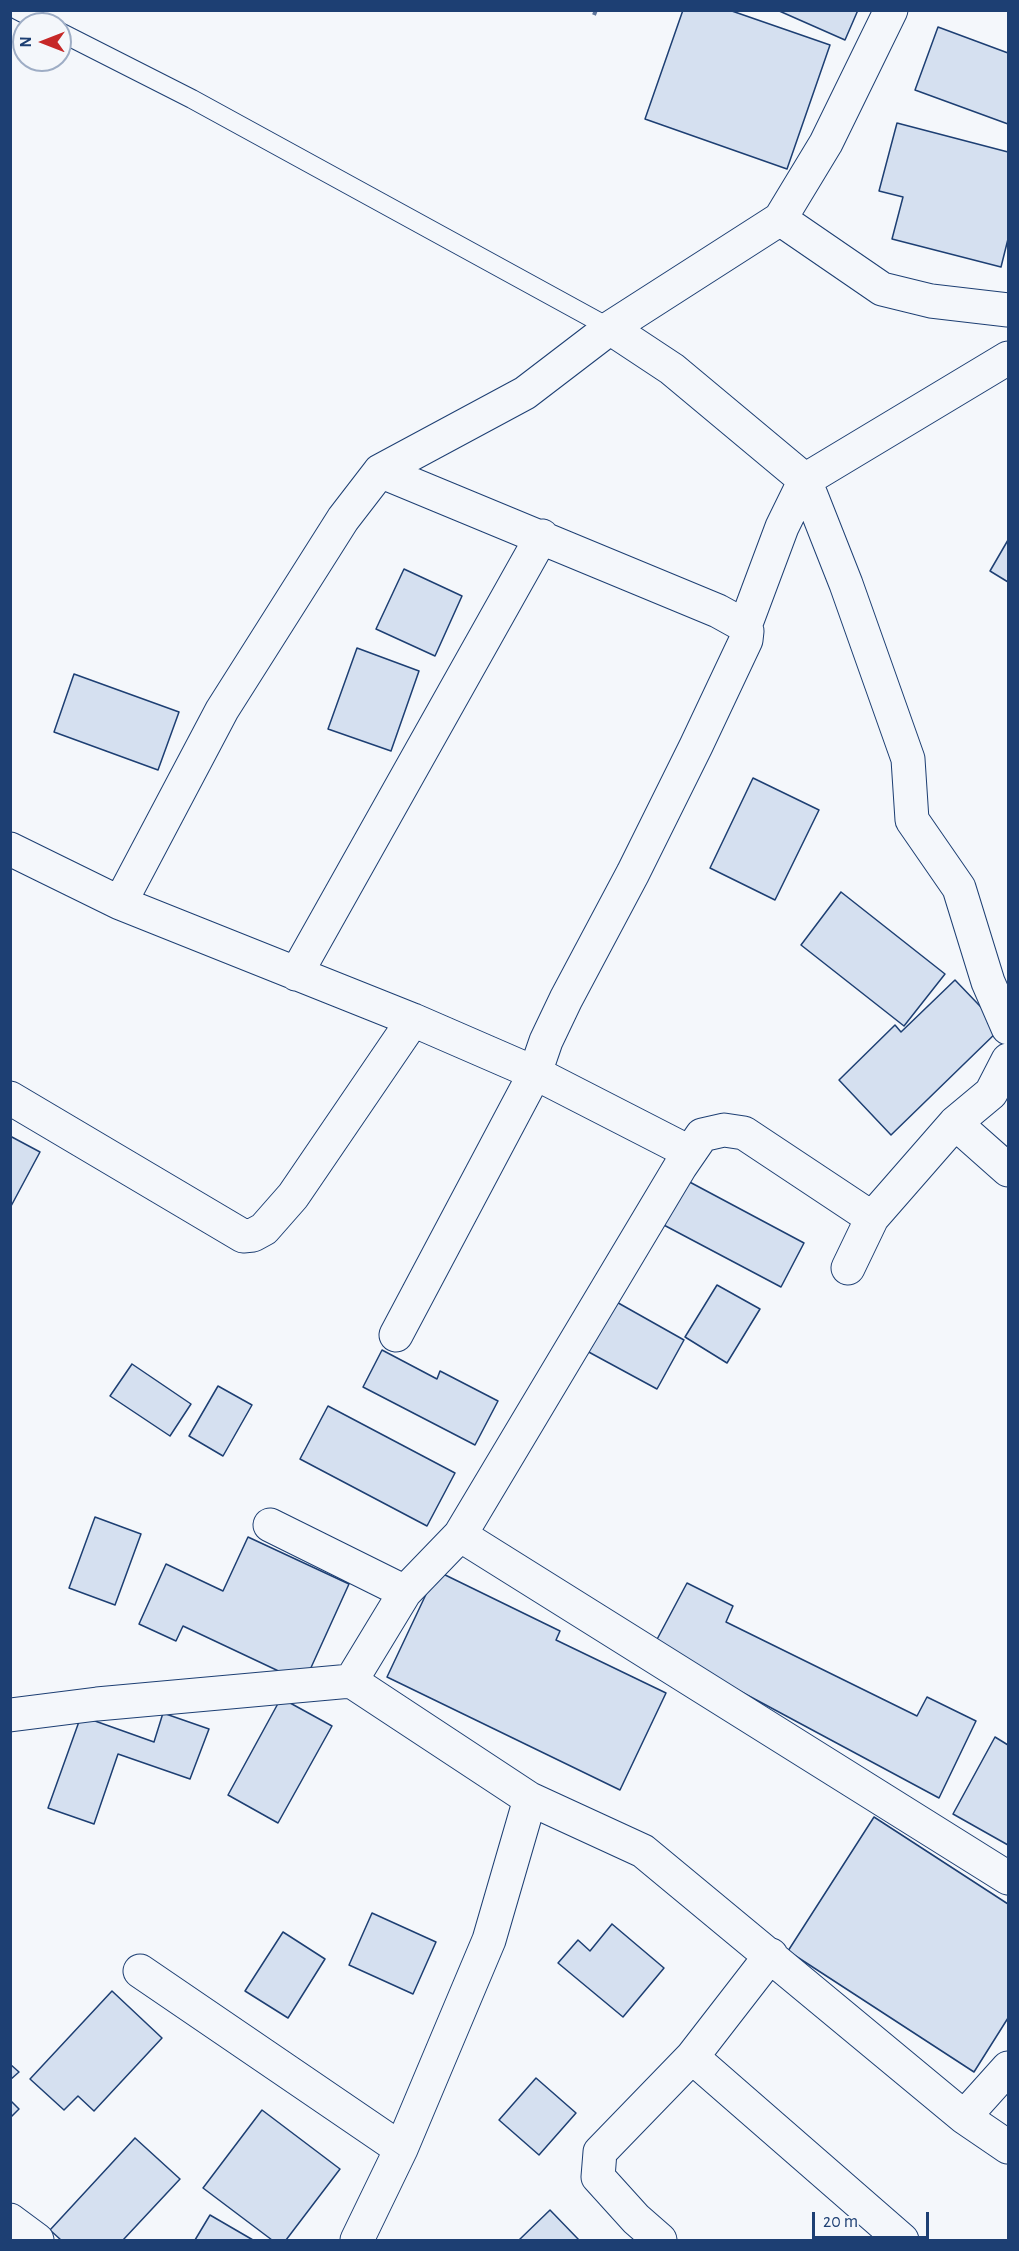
<!DOCTYPE html>
<style>
body{margin:0}
#map{position:relative;width:1019px;height:2251px;overflow:hidden;background:#f4f7fb;font-family:"Alegreya Sans",sans-serif}
canvas{display:block}
.frame{position:absolute;inset:0;border:12px solid #1d3f73;pointer-events:none}
.north{position:absolute;left:12px;top:12px;width:60px;height:60px;box-sizing:border-box;background:#f4f7fb;border:2px solid #9eadc5;border-radius:50%;rotate:270deg;font-size:16px;font-weight:700;line-height:24px;text-align:center;color:#1d3f73}
.north::after{content:'';display:block;margin:auto;width:21px;height:27px;background:#c62828;clip-path:polygon(50% 0,100% 100%,50% 72%,0 100%)}
.scale{position:absolute;left:812px;top:2212px;width:117px;height:27px;box-sizing:border-box;border:3px solid #1d3f73;border-top:0;padding-left:8px;font-size:18px;line-height:21px;white-space:nowrap;color:#1d3f73;-webkit-text-stroke:4px #f4f7fb;paint-order:stroke}
</style>
<div id="map">
<canvas width="1019" height="2251"></canvas>
<div class="frame"></div>
<div class="north">N</div>
<div class="scale">20 m</div>
</div>
<script>
const ctx = document.querySelector('canvas').getContext('2d');
ctx.lineJoin = 'round';
function paint(path, color) { ctx.fillStyle = color; ctx.fill(path, 'evenodd'); }
const shape = rows => new Path2D(rows.map(r => 'M' + r).join(''));
function trace(path, color, width, dash) { ctx.strokeStyle = color; ctx.lineWidth = width; ctx.lineCap = dash ? 'butt' : 'round'; ctx.setLineDash(dash || []); ctx.stroke(path); }
const building = shape([
 [683,10,729,10,830,45,787,169,645,119,683,10],
 [777,10,858,10,845,40,777,10],
 [938,27,1008,53,1008,124,915,90,938,27],
 [897,123,1008,152,1008,239,1001,267,892,239,903,197,879,191,897,123],
 [1008,540,1008,582,990,571,1008,540],
 [404,569,462,596,435,656,376,629,404,569],
 [357,648,419,671,391,751,328,729,357,648],
 [74,674,179,712,158,770,54,732,74,674],
 [753,778,819,810,775,900,710,868,753,778],
 [841,892,945,974,904,1026,801,945,841,892],
 [955,980,1001,1028,891,1135,839,1080,895,1025,901,1032,955,980],
 [10,1136,40,1152,10,1208,10,1136],
 [684,1179,804,1243,781,1287,660,1223,684,1179],
 [717,1285,760,1309,727,1363,685,1337,717,1285],
 [613,1300,684,1340,657,1389,585,1350,613,1300],
 [382,1350,437,1379,440,1371,498,1401,475,1445,363,1387,382,1350],
 [132,1364,191,1404,170,1436,110,1396,132,1364],
 [218,1386,252,1405,223,1456,189,1436,218,1386],
 [328,1406,455,1473,427,1526,300,1459,328,1406],
 [95,1517,141,1534,115,1605,69,1588,95,1517],
 [248,1537,349,1584,304,1683,183,1626,176,1641,139,1624,166,1564,223,1591,248,1537],
 [437,1571,560,1631,556,1640,666,1693,620,1790,387,1677,437,1571],
 [687,1583,733,1606,726,1622,917,1716,927,1697,976,1721,939,1798,654,1645,687,1583],
 [281,1698,332,1726,278,1823,228,1795,281,1698],
 [163,1713,209,1729,190,1779,118,1754,94,1824,48,1808,81,1716,154,1742,163,1713],
 [995,1737,1008,1745,1008,1845,953,1814,995,1737],
 [874,1817,1008,1904,1008,2018,974,2072,788,1951,874,1817],
 [372,1913,436,1942,413,1994,349,1965,372,1913],
 [612,1924,664,1968,623,2017,558,1963,578,1940,590,1951,612,1924],
 [283,1932,325,1959,288,2018,245,1991,283,1932],
 [112,1991,162,2038,94,2111,78,2096,64,2110,30,2079,112,1991],
 [10,2064,19,2072,10,2080,10,2064],
 [536,2078,576,2113,539,2155,499,2120,536,2078],
 [10,2100,19,2109,10,2118,10,2100],
 [262,2110,340,2169,286,2240,272,2240,203,2188,262,2110],
 [135,2138,180,2179,123,2240,61,2240,50,2230,135,2138],
 [550,2210,579,2240,519,2240,550,2210],
 [210,2215,253,2240,195,2240,210,2215]
]);
paint(building, '#d5e0f0');
trace(building, '#1d3f73', 1.5);
const lane = shape([
 [17,10,44,24],
 [60,32,192,99,610,328]
]);
const street = shape([
 [780,219,882,289,931,301,1008,310],
 [610,328,672,369,805,480,846,584,908,759,912,820,959,888,988,982,1008,1028],
 [380,471,718,611,745,626,747,631,746,640,696,746,633,873,566,999,546,1041,535,1073,396,1335],
 [745,626,782,527,805,480,1008,358],
 [10,849,120,903,413,1020,535,1073,689,1152],
 [120,903,222,710,343,519,380,471,525,393,610,328,780,219,826,143,891,10],
 [296,974,542,536],
 [10,1098,243,1236,253,1235,264,1229,293,1196,413,1020],
 [955,1123,1008,1170],
 [848,1268,872,1218],
 [270,1525,405,1592],
 [460,1535,1008,1878],
 [351,1681,405,1592,460,1535,680,1167,702,1135,724,1130,744,1133,872,1218,955,1123,991,1093,1008,1060],
 [10,1715,97,1704,351,1681,530,1799,643,1851,964,2117,1008,2147],
 [140,1971,401,2149],
 [692,2057,902,2240],
 [964,2117,1008,2068],
 [10,2220,37,2240],
 [357,2240,401,2149,489,1940,530,1799],
 [660,2240,636,2219,598,2177,600,2152,692,2057,771,1955]
]);
trace(lane, '#1d3f73', 20);
trace(street, '#1d3f73', 35);
trace(shape([
 [594,15,596,10]
]), '#5e769c', 4, [4.5, 3]);
trace(lane, '#f4f7fb', 18);
trace(street, '#f4f7fb', 33);
</script>
